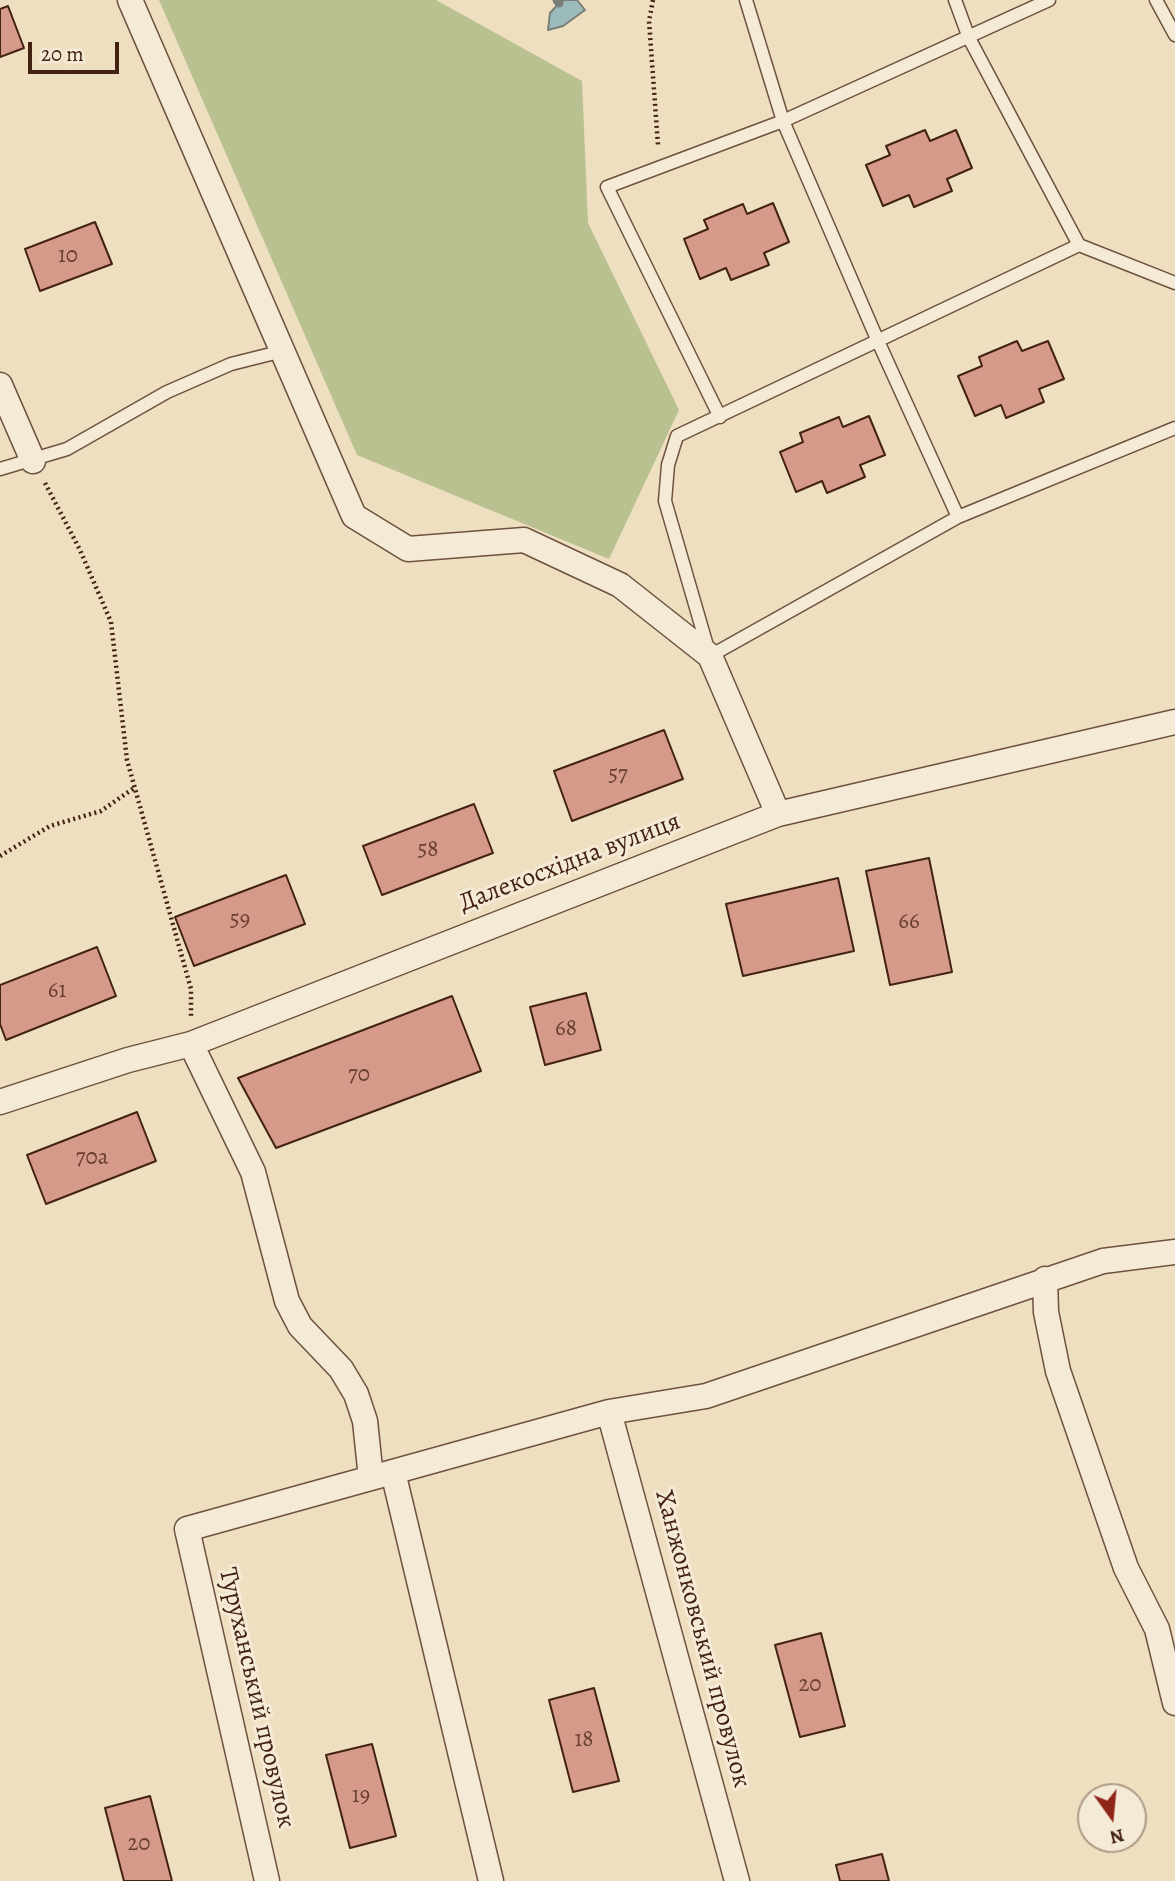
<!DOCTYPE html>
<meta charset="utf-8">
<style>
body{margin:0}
#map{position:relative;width:1175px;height:1881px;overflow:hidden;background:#eedfc0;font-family:Alegreya,serif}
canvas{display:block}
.north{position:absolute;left:1077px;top:1783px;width:70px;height:70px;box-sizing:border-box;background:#f4ead6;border:2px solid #ae9a88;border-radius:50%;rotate:165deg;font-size:19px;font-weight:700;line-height:28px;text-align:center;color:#442213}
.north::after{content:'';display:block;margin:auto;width:24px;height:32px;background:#8f2418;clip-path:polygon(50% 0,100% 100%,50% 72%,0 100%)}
.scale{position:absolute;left:28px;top:42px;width:91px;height:32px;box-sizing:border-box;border:4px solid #442213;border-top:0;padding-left:9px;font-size:21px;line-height:24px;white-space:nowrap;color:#442213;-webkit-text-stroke:5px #f4ead6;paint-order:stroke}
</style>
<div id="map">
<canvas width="1175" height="1881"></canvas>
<div class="north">N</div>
<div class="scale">20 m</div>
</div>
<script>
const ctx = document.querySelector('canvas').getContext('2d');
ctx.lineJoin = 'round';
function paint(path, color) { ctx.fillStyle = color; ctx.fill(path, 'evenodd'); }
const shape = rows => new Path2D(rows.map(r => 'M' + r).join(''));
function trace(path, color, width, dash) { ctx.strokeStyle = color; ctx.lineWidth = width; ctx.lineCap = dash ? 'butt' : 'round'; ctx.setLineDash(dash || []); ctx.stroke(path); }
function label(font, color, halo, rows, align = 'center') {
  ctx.font = font + ' Alegreya,serif'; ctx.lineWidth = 6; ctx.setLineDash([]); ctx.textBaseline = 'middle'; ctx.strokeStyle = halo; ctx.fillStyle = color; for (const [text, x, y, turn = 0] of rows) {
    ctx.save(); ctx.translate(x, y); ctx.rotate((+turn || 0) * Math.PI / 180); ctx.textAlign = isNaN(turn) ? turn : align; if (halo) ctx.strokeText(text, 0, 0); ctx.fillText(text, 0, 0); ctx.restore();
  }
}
paint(shape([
 [159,0,436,0,582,81,588,223,679,410,609,559,357,455]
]), '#bac191');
const water = shape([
 [562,0,577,0,585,10,563,26,548,30,550,13,562,0]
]);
paint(water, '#9cbbbb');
trace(water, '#797e78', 2);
trace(shape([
 [557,0,559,3]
]), '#797e78', 9);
const building = shape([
 [8,6,24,48,0,57,0,9,8,6],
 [925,130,930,141,956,130,972,168,947,179,952,191,914,207,909,195,883,206,866,165,890,155,886,146,925,130],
 [773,203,789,242,764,253,769,265,731,280,726,268,700,279,684,239,708,229,704,220,743,204,747,214,773,203],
 [95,222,112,264,40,291,25,249,95,222],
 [1017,341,1022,351,1048,341,1064,379,1039,389,1044,402,1006,418,1001,405,975,416,958,376,982,366,979,357,1017,341],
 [869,416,885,455,860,465,865,477,827,493,822,481,796,492,780,452,803,442,800,433,839,417,843,427,869,416],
 [664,730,683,779,572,821,554,771,664,730],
 [474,804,493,853,382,895,363,846,474,804],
 [929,858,952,972,890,985,866,871,929,858],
 [286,875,305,924,194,966,175,917,286,875],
 [838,878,854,951,743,976,726,904,838,878],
 [97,947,116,996,6,1040,0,1024,0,985,97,947],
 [586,993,601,1050,545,1065,530,1007,586,993],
 [452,996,481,1071,276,1148,238,1078,452,996],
 [137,1112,156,1161,46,1204,27,1155,137,1112],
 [821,1633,845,1726,800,1737,775,1645,821,1633],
 [594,1688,619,1781,573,1792,549,1700,594,1688],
 [372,1744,396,1836,350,1848,326,1755,372,1744],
 [150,1796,172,1881,124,1881,105,1808,150,1796],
 [882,1854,889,1881,840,1881,836,1865,882,1854]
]);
paint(building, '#d59a8a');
trace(building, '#442213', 2);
const service = shape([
 [746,0,783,121,877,339,958,517],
 [955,0,969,38,1079,245],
 [1156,0,1175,35],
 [1175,283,1079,245,677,436,668,465,665,501,710,656,958,517,1175,428],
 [720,417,607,187,783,121,1049,0],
 [0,469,67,449,167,392,231,364,283,351]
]);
const minor = shape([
 [130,0,354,516,408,549,524,540,620,585,710,656,778,814],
 [0,385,33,461],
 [191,1044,253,1172,287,1301,300,1326,341,1369,356,1394,365,1421,371,1478],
 [0,1102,128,1060,191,1044,778,814,1175,722],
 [1045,1279,1046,1312,1058,1371,1126,1568,1157,1629,1175,1703],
 [609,1412,737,1881],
 [393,1472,491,1881],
 [267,1881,187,1529,609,1412,706,1396,1103,1261,1175,1252]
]);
trace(service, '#6e513e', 15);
trace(minor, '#6e513e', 27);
trace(shape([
 [653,0,649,21,658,145],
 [45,483,80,550,111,622,127,760,191,989,191,1017],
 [0,856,50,826,101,811,134,788]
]), '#442213', 4.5, [2, 3.5]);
trace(service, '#f4ead6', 12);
trace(minor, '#f4ead6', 24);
label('23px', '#684031', null, [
 ["10",68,256],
 ["57",618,775],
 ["58",428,850],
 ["59",240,920],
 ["66",909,922],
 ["61",57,991],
 ["68",566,1029],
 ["70",359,1075],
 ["70а",92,1158],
 ["20",810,1685],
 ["18",584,1740],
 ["19",361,1796],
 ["20",139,1844]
]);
label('26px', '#442213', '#f4ead6', [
 ["Далекосхідна вулиця",570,863,-21],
 ["Ханжонковський провулок",702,1639,75],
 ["Туруханський провулок",256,1698,77]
]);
</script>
